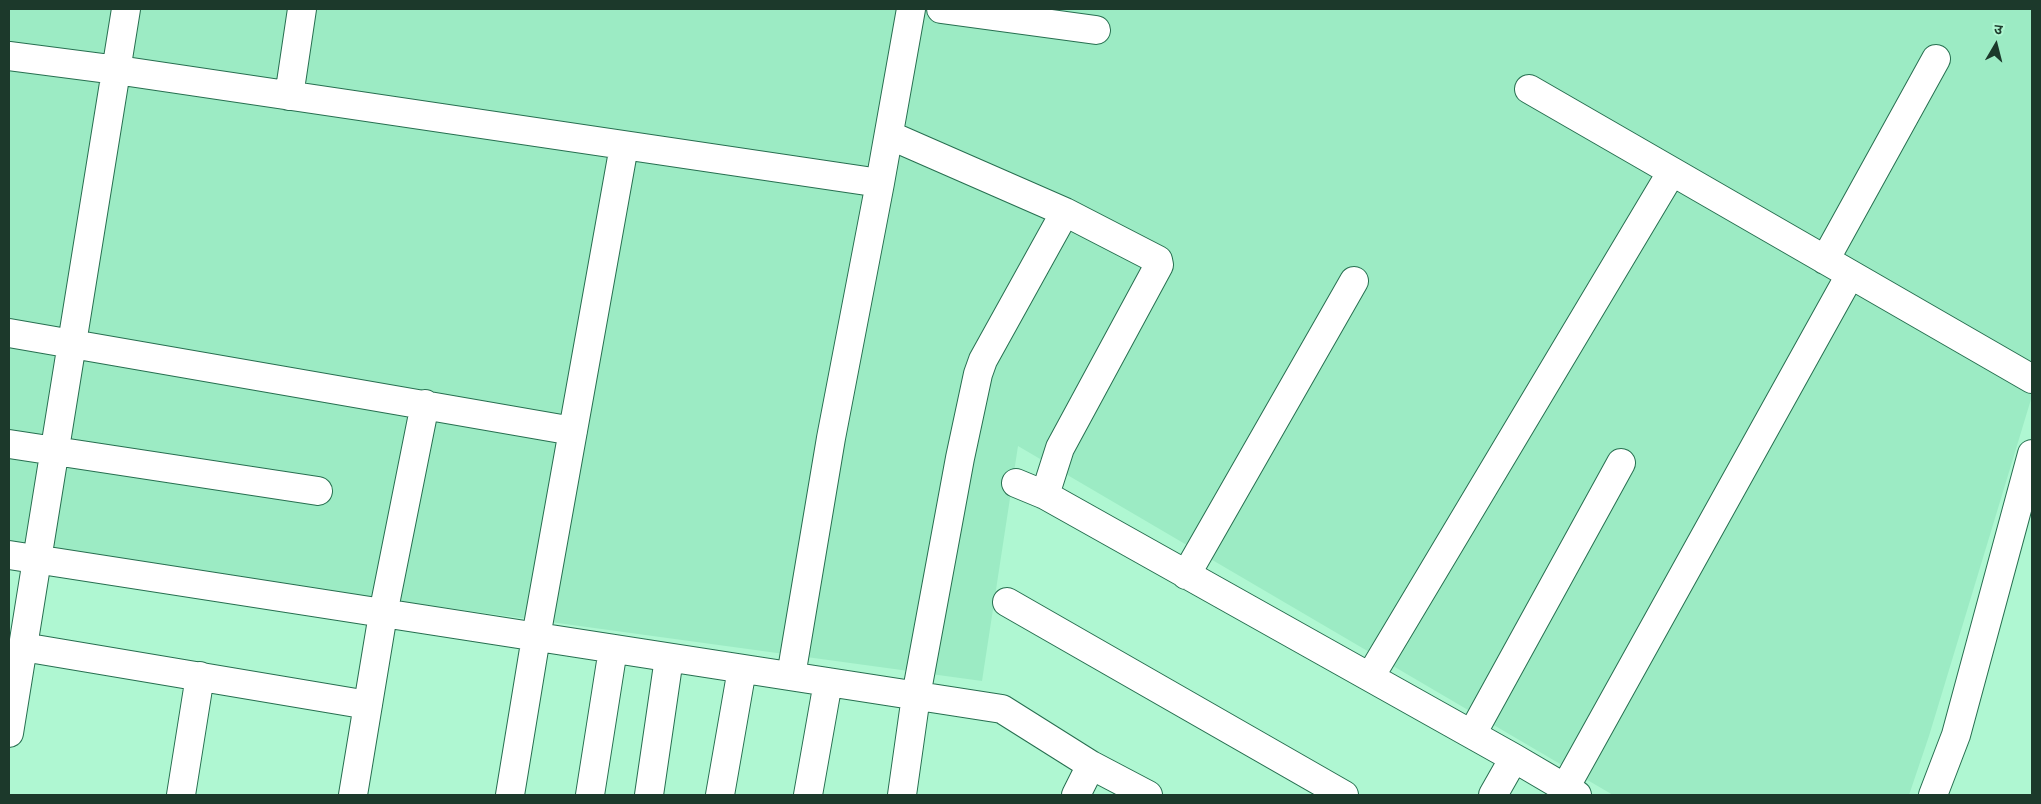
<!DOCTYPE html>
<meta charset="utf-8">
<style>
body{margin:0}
#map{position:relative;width:2041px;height:804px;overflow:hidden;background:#aff7d2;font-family:"Nunito Sans","Noto Sans Devanagari",sans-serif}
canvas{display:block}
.frame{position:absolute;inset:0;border:10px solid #1c392b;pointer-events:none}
.north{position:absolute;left:1971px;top:20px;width:50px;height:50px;-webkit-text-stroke:4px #aff7d2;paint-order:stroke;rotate:8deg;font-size:14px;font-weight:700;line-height:20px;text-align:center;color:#1c392b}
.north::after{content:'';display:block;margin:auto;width:18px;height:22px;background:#1c392b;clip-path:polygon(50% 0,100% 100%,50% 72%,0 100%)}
</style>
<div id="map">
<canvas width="2041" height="804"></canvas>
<div class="frame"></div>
<div class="north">उ</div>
</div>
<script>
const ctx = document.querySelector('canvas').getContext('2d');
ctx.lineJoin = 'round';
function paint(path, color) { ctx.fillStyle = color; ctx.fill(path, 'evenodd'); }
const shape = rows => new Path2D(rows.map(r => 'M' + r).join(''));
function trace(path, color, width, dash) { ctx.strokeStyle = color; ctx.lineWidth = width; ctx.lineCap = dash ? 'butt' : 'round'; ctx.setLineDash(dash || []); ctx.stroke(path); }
paint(shape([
 [9,9,2032,9,2032,396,1929,736,1909,795,1613,795,1018,446,982,681,9,548]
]), '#9cebc4');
const minor = shape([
 [941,9,1096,30],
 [9,56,117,70,880,183],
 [1529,89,2032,379],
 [289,96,302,9],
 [889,135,1065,212,1158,260,1159,265,1060,448,1045,495],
 [1825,260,1936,59],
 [9,333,573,431],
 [9,444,318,491],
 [1016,483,1045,495,1514,758,1577,795],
 [9,555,1002,709,1091,765,1148,795],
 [1186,575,1354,281],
 [1007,602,1344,795],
 [23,647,368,705],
 [791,676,831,438,880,183,911,9],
 [1370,677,1671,173],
 [9,733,126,9],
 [1472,734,1621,463],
 [1565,788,1850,275],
 [181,795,200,676],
 [353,795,383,614,425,404],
 [510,795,536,637,624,146],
 [590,795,613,649],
 [649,795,669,658],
 [720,795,742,669],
 [808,795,828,682],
 [902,795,916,696,960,458,978,374,983,360,1065,212],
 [1076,795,1091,765],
 [1493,795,1514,758],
 [1933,795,1956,735,2032,454]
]);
trace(minor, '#276f50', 30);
trace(minor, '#fff', 28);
</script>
